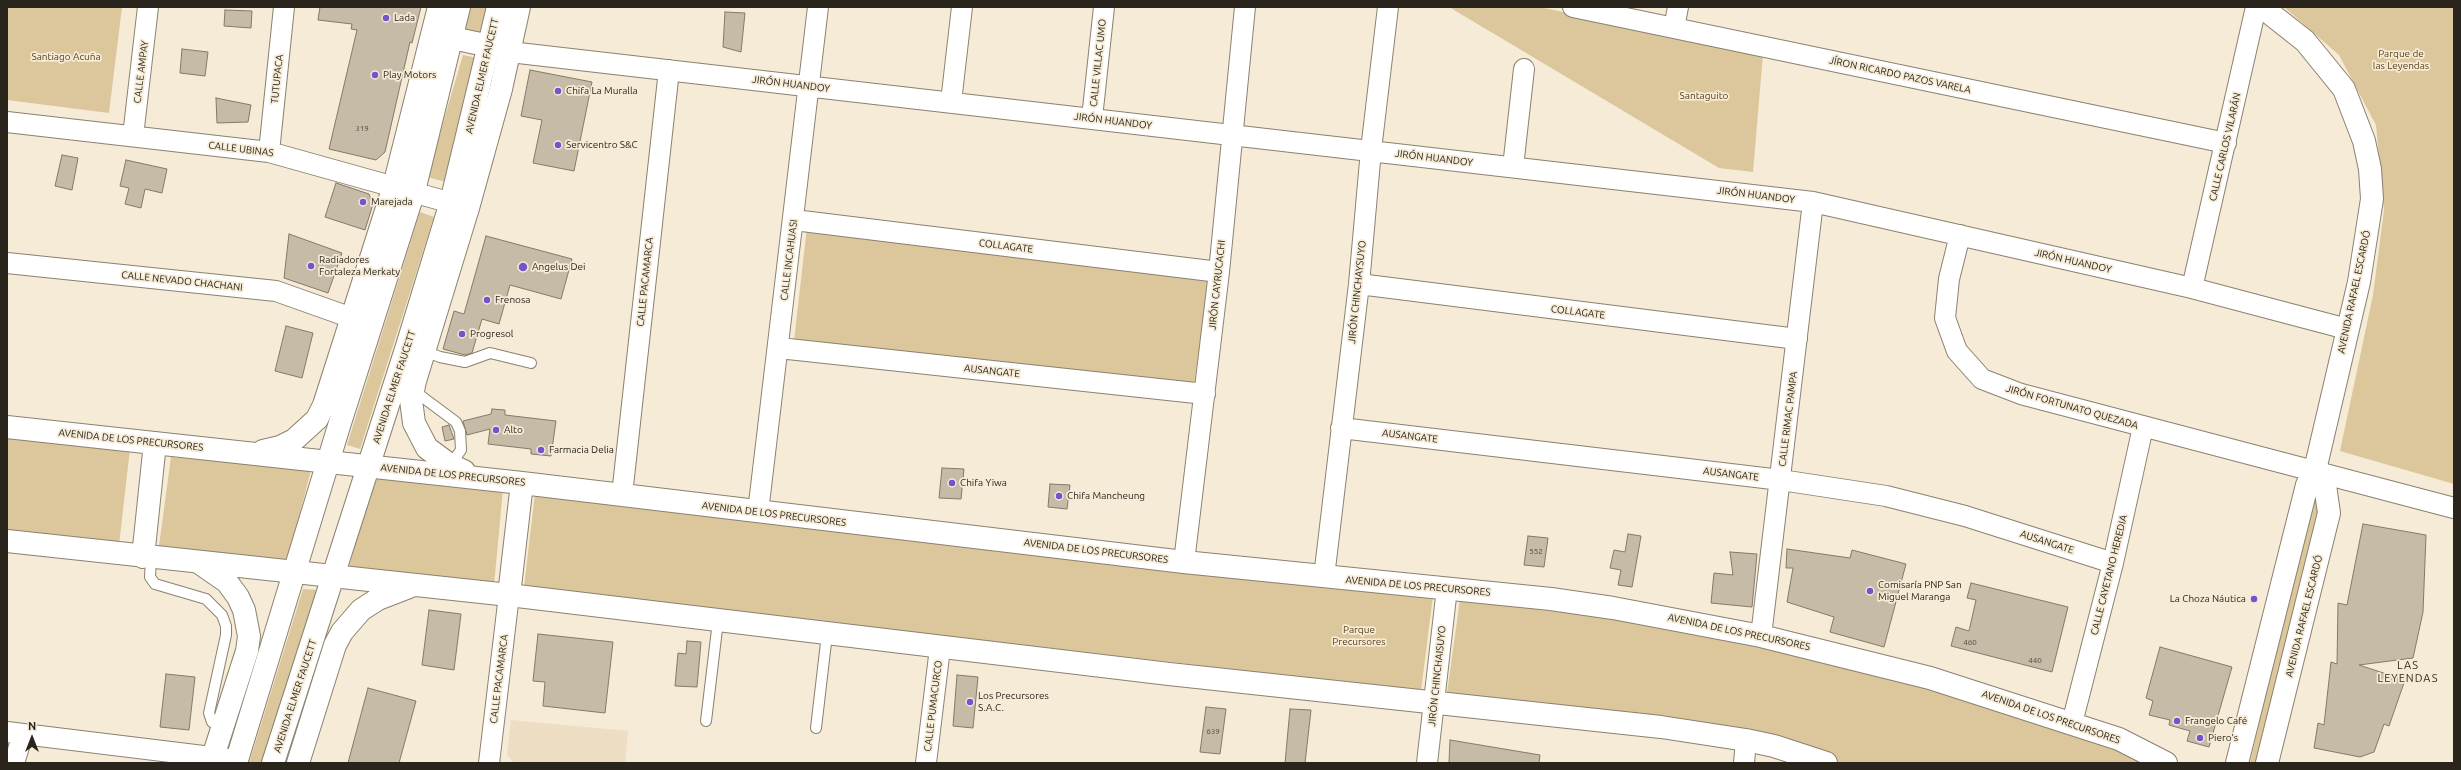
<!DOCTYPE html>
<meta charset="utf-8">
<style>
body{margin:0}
#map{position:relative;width:2461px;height:770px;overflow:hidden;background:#f6ebd6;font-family:Ubuntu,sans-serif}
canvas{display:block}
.frame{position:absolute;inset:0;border:8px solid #29251d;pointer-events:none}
.north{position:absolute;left:12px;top:718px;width:40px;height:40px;-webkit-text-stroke:3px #f6ebd6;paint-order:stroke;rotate:0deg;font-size:11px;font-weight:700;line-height:16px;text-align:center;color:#29251d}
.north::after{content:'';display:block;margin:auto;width:14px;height:18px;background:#29251d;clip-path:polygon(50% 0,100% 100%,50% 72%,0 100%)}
</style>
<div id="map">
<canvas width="2461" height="770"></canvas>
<div class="frame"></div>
<div class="north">N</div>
</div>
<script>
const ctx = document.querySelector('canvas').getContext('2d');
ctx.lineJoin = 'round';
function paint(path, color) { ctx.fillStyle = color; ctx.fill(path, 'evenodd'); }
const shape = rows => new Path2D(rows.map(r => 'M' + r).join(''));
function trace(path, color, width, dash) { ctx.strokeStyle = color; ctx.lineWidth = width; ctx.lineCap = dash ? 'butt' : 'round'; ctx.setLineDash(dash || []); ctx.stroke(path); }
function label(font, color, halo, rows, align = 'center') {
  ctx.font = font + ' Ubuntu,sans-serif'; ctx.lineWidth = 3.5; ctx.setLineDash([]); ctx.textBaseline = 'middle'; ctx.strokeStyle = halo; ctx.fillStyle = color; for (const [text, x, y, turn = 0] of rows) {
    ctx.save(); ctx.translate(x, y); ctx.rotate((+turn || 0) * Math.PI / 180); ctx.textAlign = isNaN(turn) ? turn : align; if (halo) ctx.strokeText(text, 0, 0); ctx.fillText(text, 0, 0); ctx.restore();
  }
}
paint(shape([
 [511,720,628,731,625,763,514,763,507,755]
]), '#edddc2');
paint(shape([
 [7,7,122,7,109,113,7,100],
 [468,7,487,7,482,33,463,29],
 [1449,7,1539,7,1763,54,1753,172,1719,168],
 [2284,7,2454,7,2454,484,2340,451,2373,295,2384,210,2376,125,2339,55],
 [463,55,482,59,446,182,427,177],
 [420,212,434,217,360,449,347,445],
 [807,227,1209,278,1194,385,794,341],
 [7,436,130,449,119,545,7,531],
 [171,457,311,470,287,563,159,546],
 [374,477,503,489,494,585,349,567],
 [2321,491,2322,506,2259,763,2250,763,2308,509],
 [535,493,1433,596,1421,691,524,587],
 [303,589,317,590,263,763,249,763],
 [1460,599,1563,610,1757,638,2061,726,2146,763,1838,763,1763,733,1447,693]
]), '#dcc69c');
const building = shape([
 [320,7,421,7,412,43,410,42,385,152,376,160,329,149,357,30,351,29,352,24,318,20,320,7],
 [225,10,252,11,251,28,224,26,225,10],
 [725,12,745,13,741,52,723,47,725,12],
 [182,49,208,52,205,76,180,73,182,49],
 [530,70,592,82,574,171,533,163,542,120,521,116,530,70],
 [216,98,251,105,248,122,217,123,216,98],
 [62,155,78,158,72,190,55,186,62,155],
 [126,160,167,169,162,193,145,189,141,208,125,204,129,188,120,186,126,160],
 [336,183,369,194,373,204,365,230,325,217,336,183],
 [289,234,342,253,328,293,284,278,289,234],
 [486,236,572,259,561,299,510,285,499,324,482,319,472,353,465,355,443,349,454,311,464,314,486,236],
 [286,326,313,333,302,378,275,371,286,326],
 [492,409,505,410,505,415,556,421,551,456,531,454,531,449,488,444,490,429,467,435,463,421,491,414,492,409],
 [449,425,454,439,445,441,442,427,449,425],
 [942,468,964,469,961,499,939,498,942,468],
 [1050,484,1070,485,1067,509,1048,507,1050,484],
 [2363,524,2426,535,2423,612,2413,658,2359,665,2405,680,2389,726,2384,724,2374,752,2360,757,2314,748,2318,723,2324,725,2331,662,2337,664,2338,603,2347,605,2363,524],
 [1628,534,1641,536,1632,587,1618,585,1621,570,1610,568,1614,550,1625,552,1628,534],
 [1528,536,1548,538,1544,567,1524,565,1528,536],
 [1787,549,1850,558,1852,550,1906,564,1884,647,1830,632,1834,617,1787,602,1793,568,1786,568,1787,549],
 [1730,552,1757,554,1752,607,1711,603,1714,573,1733,575,1730,552],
 [1971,583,2068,607,2052,672,1951,646,1956,627,1969,631,1976,600,1967,598,1971,583],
 [429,610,461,614,454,670,422,665,429,610],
 [538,634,613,642,605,713,543,706,545,682,533,681,538,634],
 [687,641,701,642,697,687,675,686,678,653,686,654,687,641],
 [2160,647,2232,667,2209,747,2187,741,2190,731,2169,725,2170,720,2149,715,2153,701,2146,698,2160,647],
 [166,674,195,677,189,730,160,727,166,674],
 [957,675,978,677,973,728,953,726,957,675],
 [368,688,416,701,399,763,348,763,368,688],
 [1206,707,1226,709,1220,754,1200,752,1206,707],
 [1290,709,1311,710,1305,763,1285,763,1290,709],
 [1450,740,1540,755,1539,763,1449,763,1450,740]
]);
paint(building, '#c6bba7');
trace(building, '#847967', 1);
const service = shape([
 [424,351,440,357,465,362,490,353,531,363],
 [413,390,456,422,460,431,461,450,450,465],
 [151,558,150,577,155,584,206,599,222,615,226,626,226,635,209,713,212,722,222,728],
 [706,721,718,621],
 [816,728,827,634]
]);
const minor = shape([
 [1573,7,2226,143],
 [1674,28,1678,7],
 [510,52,1813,202,2192,288,2347,329],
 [951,102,962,7],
 [1092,118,1104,7],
 [7,122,269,152,466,207],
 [133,136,148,7],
 [269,152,284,7],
 [1513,167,1524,69],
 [794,220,1219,272],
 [1960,235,1949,279,1945,318,1957,351,1982,379,2021,394,2454,508],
 [7,263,276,291,352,318],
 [1359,284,1797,339],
 [2192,288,2256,7],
 [779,348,1205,394],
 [1341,428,1781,480,1886,496,1965,516,2113,563],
 [622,495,669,70],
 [758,512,818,7],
 [1184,562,1219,272,1245,7],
 [1324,577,1359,284,1371,150,1388,7],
 [1761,636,1813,202],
 [2072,723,2113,563,2143,427],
 [7,732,236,760],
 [14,763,23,734],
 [489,763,509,595],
 [926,763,940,648],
 [1427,763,1447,588],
 [1744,763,1746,740]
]);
const tertiary = shape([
 [2237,763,2307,485,2315,470,2359,282,2372,199,2370,169,2364,141,2344,89,2305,41,2262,7],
 [2267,763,2329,513,2325,485,2315,470]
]);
const secondary = shape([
 [7,427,522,483,1184,562,1551,599,1613,608,1761,636,1930,678,2119,739,2166,763],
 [263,451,280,447,294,440,317,419,324,405,394,186,439,7],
 [464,471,450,465,427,448,414,423,411,400,415,381,468,208,501,89,519,7],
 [7,541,509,595,1169,674,1661,727,1746,740,1774,746,1826,763],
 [143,557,155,443],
 [201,564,227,582,238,597,244,610,249,636,247,651,211,763],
 [509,595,522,483],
 [298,763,335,645,342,632,361,610,378,599,409,587]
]);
const primary = shape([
 [452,38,490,46],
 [236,763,339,426,414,191,459,7],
 [273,763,407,346,451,202,498,7]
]);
trace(service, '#8b816e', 12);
trace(minor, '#8b816e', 22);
trace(tertiary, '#8b816e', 24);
trace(secondary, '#8b816e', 24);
trace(primary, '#8b816e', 24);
trace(service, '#fff', 10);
trace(minor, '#fff', 20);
trace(tertiary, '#fff', 22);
trace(secondary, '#fff', 22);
trace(primary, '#fff', 22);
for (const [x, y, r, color] of [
 [386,18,4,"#7553cd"],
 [375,75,4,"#7553cd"],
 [558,91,4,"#7553cd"],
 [558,145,4,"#7553cd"],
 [363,202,4,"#7553cd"],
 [311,266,4,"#7553cd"],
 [523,267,5,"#7553cd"],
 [487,300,4,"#7553cd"],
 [462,334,4,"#7553cd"],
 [496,430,4,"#7553cd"],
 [541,450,4,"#7553cd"],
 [952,483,4,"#7553cd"],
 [1059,496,4,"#7553cd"],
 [1870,591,4,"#7553cd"],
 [2254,599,4,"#7553cd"],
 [970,702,4,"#7553cd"],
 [2177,721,4,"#7553cd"],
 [2200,738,4,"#7553cd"]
]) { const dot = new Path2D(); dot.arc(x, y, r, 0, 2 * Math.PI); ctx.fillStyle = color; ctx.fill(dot); trace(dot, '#f6ebd6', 1.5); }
label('8px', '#504a40', null, [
 ["319",362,128],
 ["552",1536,551],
 ["460",1970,642],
 ["440",2035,660],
 ["639",1213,731]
]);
label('10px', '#29251d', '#f6ebd6', [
 ["Lada",394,18],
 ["Play Motors",383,75],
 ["Chifa La Muralla",566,91],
 ["Servicentro S&C",566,145],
 ["Marejada",371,202],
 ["Radiadores",319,260],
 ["Fortaleza Merkaty",319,272],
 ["Angelus Dei",532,267],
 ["Frenosa",495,300],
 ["Progresol",470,334],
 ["Alto",504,430],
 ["Farmacia Delia",549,450],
 ["Chifa Yiwa",960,483],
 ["Chifa Mancheung",1067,496],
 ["Comisaría PNP San",1878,585],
 ["Miguel Maranga",1878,597],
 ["La Choza Náutica",2246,599,"right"],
 ["Los Precursores",978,696],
 ["S.A.C.",978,708],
 ["Frangelo Café",2185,721],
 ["Piero's",2208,738]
], 'left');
label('10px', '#57431a', '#f6ebd6', [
 ["Parque de",2401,54],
 ["las Leyendas",2401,66],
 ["Santiago Acuña",66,57],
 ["Santaguito",1704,96],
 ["Parque",1359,630],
 ["Precursores",1359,642]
]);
label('10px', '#29251d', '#f6ebd6', [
 ["CALLE VILLAC UMO",1098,63,-84],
 ["CALLE AMPAY",141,72,-83],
 ["JÍRON RICARDO PAZOS VARELA",1900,75,12],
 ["AVENIDA ELMER FAUCETT",482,76,-77],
 ["TUTUPACA",277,79,-84],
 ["JIRÓN HUANDOY",791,84,7],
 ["JIRÓN HUANDOY",1113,121,7],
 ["CALLE CARLOS VILARÁN",2225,147,-77],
 ["CALLE UBINAS",241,149,7],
 ["JIRÓN HUANDOY",1434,158,7],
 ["JIRÓN HUANDOY",1756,195,7],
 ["COLLAGATE",1006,246,7],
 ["CALLE INCAHUASI",789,260,-83],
 ["JIRÓN HUANDOY",2073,261,13],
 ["CALLE NEVADO CHACHANI",182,281,6],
 ["CALLE PACAMARCA",645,282,-84],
 ["JIRÓN CAYRUCACHI",1217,285,-84],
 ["JIRÓN CHINCHAYSUYO",1357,292,-84],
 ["AVENIDA RAFAEL ESCARDÓ",2354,292,-78],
 ["COLLAGATE",1578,312,7],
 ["AUSANGATE",992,371,6],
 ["AVENIDA ELMER FAUCETT",394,387,-72],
 ["JIRÓN FORTUNATO QUEZADA",2072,407,16],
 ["CALLE RIMAC PAMPA",1788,419,-83],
 ["AUSANGATE",1410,436,7],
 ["AVENIDA DE LOS PRECURSORES",131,440,6],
 ["AUSANGATE",1731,474,7],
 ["AVENIDA DE LOS PRECURSORES",453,475,6],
 ["AVENIDA DE LOS PRECURSORES",774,514,7],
 ["AUSANGATE",2047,542,18],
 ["AVENIDA DE LOS PRECURSORES",1096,551,7],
 ["CALLE CAYETANO HEREDIA",2109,575,-76],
 ["AVENIDA DE LOS PRECURSORES",1418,586,5],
 ["AVENIDA RAFAEL ESCARDÓ",2304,616,-76],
 ["AVENIDA DE LOS PRECURSORES",1739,632,12],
 ["JIRÓN CHINCHAISUYO",1437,676,-84],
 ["CALLE PACAMARCA",499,679,-83],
 ["AVENIDA ELMER FAUCETT",295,696,-72],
 ["CALLE PUMACURCO",933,706,-83],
 ["AVENIDA DE LOS PRECURSORES",2051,717,19]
]);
ctx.letterSpacing = '1px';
label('11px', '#332a1a', '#f6ebd6', [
 ["LAS",2408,665],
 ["LEYENDAS",2408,678]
]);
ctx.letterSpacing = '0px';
</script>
